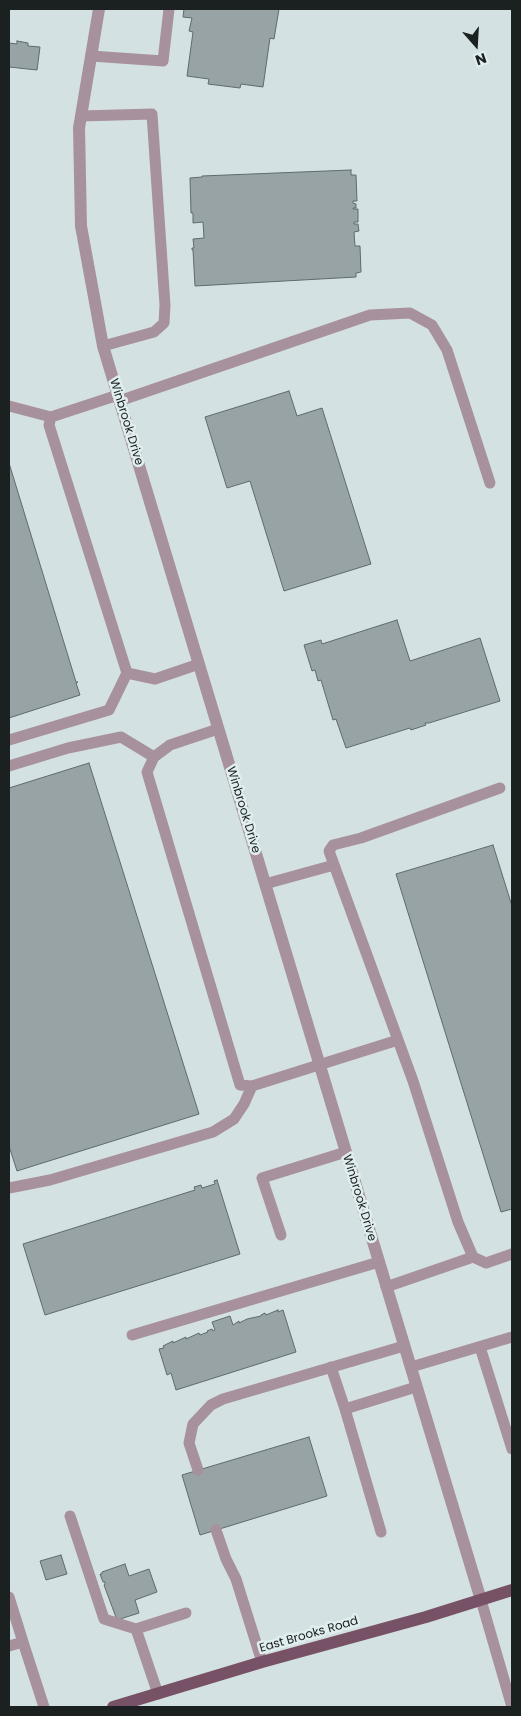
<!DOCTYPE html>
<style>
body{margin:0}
#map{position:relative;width:521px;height:1716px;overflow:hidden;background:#d4e1e2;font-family:Poppins,sans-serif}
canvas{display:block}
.frame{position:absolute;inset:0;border:10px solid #1b2020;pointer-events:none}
.north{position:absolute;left:451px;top:20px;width:50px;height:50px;-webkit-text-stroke:4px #e1eeef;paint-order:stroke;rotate:161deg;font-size:14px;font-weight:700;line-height:20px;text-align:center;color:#1b2020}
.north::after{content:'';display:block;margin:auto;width:18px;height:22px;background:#1b2020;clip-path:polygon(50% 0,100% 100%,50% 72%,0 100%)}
</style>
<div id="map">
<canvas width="521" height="1716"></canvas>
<div class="frame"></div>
<div class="north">N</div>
</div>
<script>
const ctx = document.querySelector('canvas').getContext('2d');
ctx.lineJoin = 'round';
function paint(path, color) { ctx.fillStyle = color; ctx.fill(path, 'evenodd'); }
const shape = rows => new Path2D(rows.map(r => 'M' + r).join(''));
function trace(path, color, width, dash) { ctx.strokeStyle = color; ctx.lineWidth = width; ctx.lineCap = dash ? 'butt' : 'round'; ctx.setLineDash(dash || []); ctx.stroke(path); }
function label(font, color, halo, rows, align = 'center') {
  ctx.font = font + ' Poppins,sans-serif'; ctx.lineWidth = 5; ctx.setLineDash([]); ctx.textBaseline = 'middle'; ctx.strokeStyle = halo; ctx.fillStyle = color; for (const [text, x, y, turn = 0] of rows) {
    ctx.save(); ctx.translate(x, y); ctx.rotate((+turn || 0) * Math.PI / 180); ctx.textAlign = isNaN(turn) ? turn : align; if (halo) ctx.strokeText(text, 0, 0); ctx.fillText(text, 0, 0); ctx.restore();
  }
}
const building = shape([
 [184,9,279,9,274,39,270,38,263,87,241,84,240,88,208,84,209,79,187,76,193,32,189,31,192,18,183,17,184,9],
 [17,41,28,43,28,46,40,47,37,70,9,67,9,43,17,44,17,41],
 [351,170,351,175,356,175,357,201,353,201,353,203,356,204,356,208,353,208,353,209,358,209,358,222,354,222,354,224,358,224,359,231,354,232,355,246,360,246,361,272,356,273,356,277,195,286,193,250,192,250,192,248,194,248,193,239,204,238,203,222,193,223,193,213,191,213,190,178,202,177,202,176,351,170],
 [289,391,297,416,322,408,371,564,284,591,250,481,227,488,205,417,289,391],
 [9,463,76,682,78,682,76,683,80,695,9,718,9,463],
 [397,620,410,661,480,638,500,701,429,723,425,723,426,725,411,730,410,728,346,748,336,719,333,720,321,680,318,681,315,670,312,671,304,645,321,640,322,644,397,620],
 [89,763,199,1114,17,1171,9,1146,9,788,89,763],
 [493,845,512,906,512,1209,501,1212,396,874,493,845],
 [217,1180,240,1254,45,1315,23,1244,195,1190,194,1187,201,1185,202,1188,215,1184,214,1181,217,1180],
 [278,1310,278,1312,283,1310,296,1352,176,1390,171,1373,167,1375,159,1349,164,1348,163,1346,173,1341,173,1343,186,1337,186,1339,199,1333,200,1335,208,1332,207,1331,212,1329,213,1331,215,1330,212,1322,230,1316,233,1325,239,1321,239,1323,247,1319,261,1316,261,1315,265,1313,266,1315,278,1310],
 [309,1437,327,1496,200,1535,182,1475,309,1437],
 [61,1555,67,1574,46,1580,40,1561,61,1555],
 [125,1564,129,1576,149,1569,157,1592,135,1600,139,1613,117,1620,104,1585,105,1584,105,1582,103,1582,100,1574,102,1574,102,1572,125,1564]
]);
paint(building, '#97a3a4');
trace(building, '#5f6a6b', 1);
trace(shape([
 [91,56,163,61,169,9],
 [81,116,152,114,165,305,164,323,154,332,103,346],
 [118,395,51,417,49,425,127,673,155,679,199,664],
 [119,401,370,315,410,313,432,325,447,350,490,483],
 [9,406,51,417],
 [218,729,170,745,154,757,147,772,240,1085,252,1086,398,1040],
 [9,740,109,710,127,673],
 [9,766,68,748,121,737,154,757],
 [500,788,361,838,333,845,329,851,413,1081,458,1222,473,1257,486,1263,512,1254],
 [265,884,334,865],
 [9,1188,50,1180,213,1132,234,1119,244,1104,252,1086],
 [281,1235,262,1178,346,1152],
 [386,1287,473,1257],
 [132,1335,379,1262],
 [480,1347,512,1449],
 [331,1367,345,1409],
 [411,1367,512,1337],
 [198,1470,189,1443,193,1424,211,1405,223,1399,404,1346],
 [70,1516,104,1619,136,1629,158,1694],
 [216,1530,226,1559,236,1579,262,1662],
 [381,1532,345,1409,416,1387],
 [9,1597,23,1642],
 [481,1600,512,1707],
 [136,1629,186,1613],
 [9,1646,23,1642,44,1707]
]), '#a7919d', 11);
trace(shape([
 [99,9,79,128,81,226,103,346,481,1600]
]), '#a7919d', 12);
trace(shape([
 [113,1707,262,1662,426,1617,512,1590]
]), '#775166', 12);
label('12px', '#1b2020', '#e1eeef', [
 ["Winbrook Drive",126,422,73],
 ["Winbrook Drive",243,810,73],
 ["Winbrook Drive",359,1198,73],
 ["East Brooks Road",309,1635,-16]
]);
</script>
